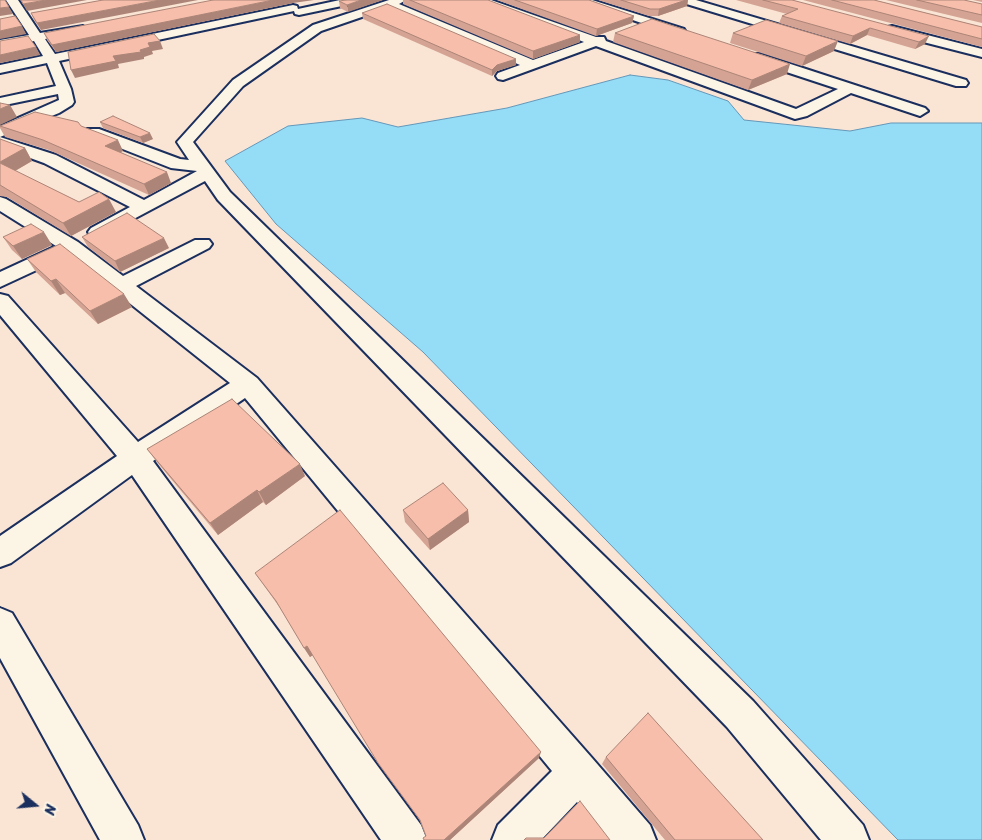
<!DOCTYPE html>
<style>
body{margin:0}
#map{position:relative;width:982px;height:840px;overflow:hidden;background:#fae4d4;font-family:Sriracha,sans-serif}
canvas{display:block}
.north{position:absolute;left:10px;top:780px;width:50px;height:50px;-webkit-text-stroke:4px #fcf5e5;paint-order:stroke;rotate:107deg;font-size:14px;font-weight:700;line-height:20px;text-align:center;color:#1b2f5e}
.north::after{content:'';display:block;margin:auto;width:18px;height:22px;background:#1b2f5e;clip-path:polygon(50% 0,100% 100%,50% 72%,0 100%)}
</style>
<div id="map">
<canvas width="982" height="840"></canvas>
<div class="north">N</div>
</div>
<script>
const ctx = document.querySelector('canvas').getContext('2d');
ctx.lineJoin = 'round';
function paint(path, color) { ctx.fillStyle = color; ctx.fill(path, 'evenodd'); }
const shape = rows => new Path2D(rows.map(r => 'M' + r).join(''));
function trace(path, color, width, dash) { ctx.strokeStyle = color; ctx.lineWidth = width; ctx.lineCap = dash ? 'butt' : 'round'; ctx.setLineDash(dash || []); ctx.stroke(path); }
const water = shape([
 [630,75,668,80,728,101,744,120,850,131,891,123,982,123,982,840,898,840,423,352,276,224,225,161,288,126,362,118,398,127,507,108,630,75]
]);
paint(water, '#95ddf6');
trace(water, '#6497b9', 1);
const street = shape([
 [6,0,18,0,40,33,83,26,85,29,83,32,45,39,55,54,293,5,297,6,298,9,340,0,362,0,356,3,299,15,295,14,294,11,59,61,71,89,74,102,72,105,59,113,0,137,0,126,59,100,58,94,0,106,0,98,56,86,47,63,0,73,0,65,43,56,34,41,0,48,0,40,29,35,6,0],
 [389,0,406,0,399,4,533,60,584,42,475,0,491,0,596,37,604,37,606,41,796,109,838,89,750,60,748,57,750,54,760,54,925,108,928,111,920,116,851,93,807,116,795,119,596,46,503,80,498,79,496,76,498,73,520,65,388,8,321,31,243,86,193,142,230,192,753,701,863,825,869,840,821,840,727,727,218,200,205,181,98,238,91,236,88,232,91,228,130,207,44,163,0,147,0,137,56,155,144,200,197,171,171,168,87,135,85,132,87,129,99,129,180,159,189,160,177,142,233,80,313,25,389,0],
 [575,0,592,0,684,29,686,32,680,36,676,35,575,0],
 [678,0,696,0,966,80,968,83,966,86,956,86,680,2,678,0],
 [892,26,982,49,982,57,888,33,886,30,888,27,892,26],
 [0,197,6,199,78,242,123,276,195,240,209,240,212,244,209,248,136,286,257,378,592,758,650,825,656,840,608,840,577,802,541,840,492,840,498,825,552,771,245,398,153,461,421,825,427,840,381,840,132,475,11,563,0,567,0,536,117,456,0,315,0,294,8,296,138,442,230,383,69,255,0,287,0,272,56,246,0,211,0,197],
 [0,608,12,613,138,825,144,840,100,840,0,658,0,608]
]);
trace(street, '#1b2f5e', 4);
paint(street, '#fcf5e5');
paint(shape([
 [103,0,41,30,34,20,31,13],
 [346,0,348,12,340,8,339,1],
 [403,0,488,0,580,42,533,59,403,4],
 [497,0,589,0,634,16,632,23,596,36],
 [598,0,688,0,687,6,658,16,649,16],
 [736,0,792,0,925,44,915,49,867,35,850,44,779,23,782,16,787,14],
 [803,0,874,0,982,27,982,47],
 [886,0,964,0,982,4,982,23],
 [973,0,982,0,982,2],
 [293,3,56,52,47,40,44,33],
 [362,13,516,65,497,71,492,76,363,19],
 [615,33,787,74,748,90,613,42],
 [733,33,834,51,802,66,730,43],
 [100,122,153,139,143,143,103,128],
 [0,126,81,126,123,151,121,152,171,183,149,195,49,150,5,137,0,128],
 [0,139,25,148,32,161,15,171,79,202,116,212,71,236,7,197,0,196],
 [3,237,52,245,22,259,12,250],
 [82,237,169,248,120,272,88,247],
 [27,259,132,307,98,324,65,293,60,295,36,272],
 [147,449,305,476,266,505,263,502,218,535,156,461],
 [403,510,468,510,469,522,430,550,405,522],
 [255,573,539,758,450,840,424,840,426,836,420,821,313,655,310,657,280,608],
 [606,757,763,840,665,840,602,764]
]), '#d4a393');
paint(shape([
 [46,0,87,0,27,11,23,4],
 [160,0,198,0,41,30,37,23],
 [273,0,314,0,293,3,56,52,52,45],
 [361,0,383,0,348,12,347,5],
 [686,0,688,0,687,6,658,16,659,9],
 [9,7,13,14,0,16,0,8],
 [634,16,632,23,596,36,597,29],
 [22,26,26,34,0,39,0,31],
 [870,28,867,35,850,44,853,36],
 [580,35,580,42,533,59,533,51],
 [929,36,925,44,915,49,919,42],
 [160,41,163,49,152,51,153,54,144,57,144,59,118,64,119,68,75,78,71,70,113,56,140,50,148,43],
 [838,41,834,51,802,66,806,56],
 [36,47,40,55,0,63,0,55],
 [516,59,516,65,497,71,492,76,492,70,497,65],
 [790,64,787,74,748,90,752,80],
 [10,105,17,117,0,125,0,109],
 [150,133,153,139,143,143,140,137],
 [118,140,123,151,110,157,105,146],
 [25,148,32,161,8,175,0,162],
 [167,172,171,183,149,195,144,184],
 [109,199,116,212,71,236,63,223],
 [44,232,52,245,22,259,13,246],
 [164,238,169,248,120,272,115,261],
 [56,279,65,293,60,295,51,281],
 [124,294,132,307,98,324,90,311],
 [300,464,305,476,266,505,259,492],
 [257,490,263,502,218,535,210,523],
 [468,510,469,522,430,550,428,539],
 [307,646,313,655,310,657,304,648],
 [541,752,539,758,450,840,444,840]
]), '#ac8578');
const building = shape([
 [0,0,5,0,9,7,0,8,0,0],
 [21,0,46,0,23,4,21,0],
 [103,0,160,0,37,23,31,13,103,0],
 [213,0,273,0,52,45,44,33,213,0],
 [346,0,361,0,347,5,339,1,346,0],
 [410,0,488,0,580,35,533,51,410,0],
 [515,0,589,0,634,16,597,29,515,0],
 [621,0,686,0,659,9,650,9,621,0],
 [763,0,792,0,929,36,919,42,870,28,853,36,782,16,798,9,763,0],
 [832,0,874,0,982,27,982,39,832,0],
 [917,0,964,0,982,4,982,15,917,0],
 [387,4,516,59,497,65,492,70,362,13,387,4],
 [15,16,22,26,0,31,0,19,15,16],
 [652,19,790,64,752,80,615,33,652,19],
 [766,20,838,41,806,56,733,33,766,20],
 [154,34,160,41,148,43,150,47,140,50,141,52,113,56,116,61,71,70,68,52,154,34],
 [28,36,36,47,0,55,0,41,28,36],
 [0,103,10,105,0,109,0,103],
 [35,112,78,122,81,126,118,140,105,146,167,172,144,184,43,140,0,126,35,112],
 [113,116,150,133,140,137,100,122,113,116],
 [0,139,25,148,0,162,0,139],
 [0,163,79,202,99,192,109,199,63,223,0,185,0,163],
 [127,213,164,238,115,261,82,237,127,213],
 [31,224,44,232,13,246,3,237,31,224],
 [60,244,124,294,90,311,56,279,51,281,27,259,60,244],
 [232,399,300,464,259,492,257,490,210,523,147,449,232,399],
 [443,483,468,510,428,539,403,510,443,483],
 [340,510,541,752,444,840,424,840,423,838,426,836,420,820,378,763,307,646,304,648,276,601,255,573,340,510],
 [648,713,763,840,675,840,606,757,648,713],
 [580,801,610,840,524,840,526,838,544,838,580,801]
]);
paint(building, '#f6beab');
trace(building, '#ac8578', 1);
</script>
